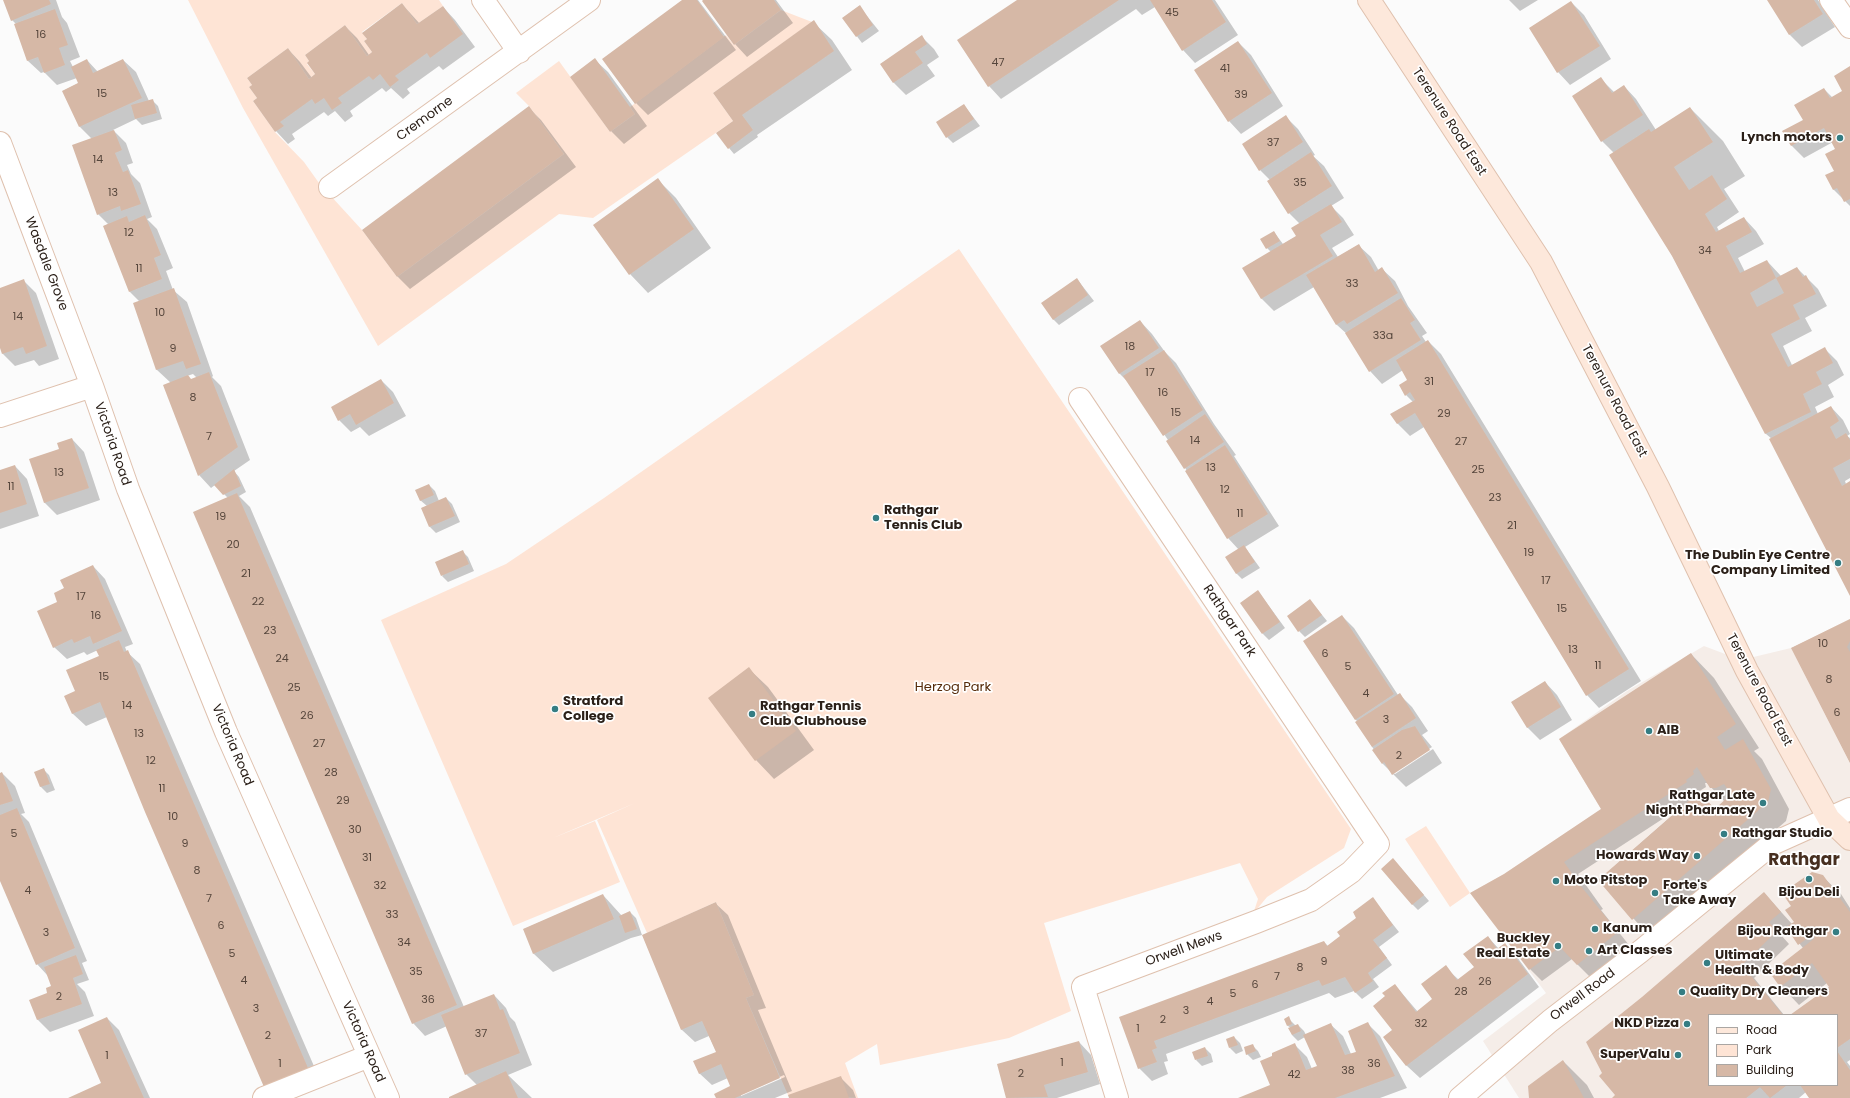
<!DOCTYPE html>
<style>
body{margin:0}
#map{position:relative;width:1850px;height:1098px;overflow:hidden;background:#fbfbfb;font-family:Poppins,sans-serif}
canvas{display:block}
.legend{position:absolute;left:1708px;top:1014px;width:130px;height:72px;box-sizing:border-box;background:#fff;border:1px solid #aaa6a3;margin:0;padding:5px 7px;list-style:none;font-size:12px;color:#2b2019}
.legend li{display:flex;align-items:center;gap:8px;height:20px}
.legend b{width:20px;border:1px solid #aaa6a3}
</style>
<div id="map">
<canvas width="1850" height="1098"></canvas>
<ul class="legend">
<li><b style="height:5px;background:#fde8db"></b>Road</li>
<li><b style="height:11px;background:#fee4d5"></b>Park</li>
<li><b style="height:11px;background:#d6b8a6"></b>Building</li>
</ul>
</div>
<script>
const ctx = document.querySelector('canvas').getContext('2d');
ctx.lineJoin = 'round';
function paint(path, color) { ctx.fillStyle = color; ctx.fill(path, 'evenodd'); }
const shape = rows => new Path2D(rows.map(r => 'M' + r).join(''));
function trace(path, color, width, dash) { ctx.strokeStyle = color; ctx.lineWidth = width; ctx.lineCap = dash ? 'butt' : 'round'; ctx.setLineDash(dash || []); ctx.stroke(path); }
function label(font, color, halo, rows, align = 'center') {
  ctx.font = font + ' Poppins,sans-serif'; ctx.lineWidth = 3.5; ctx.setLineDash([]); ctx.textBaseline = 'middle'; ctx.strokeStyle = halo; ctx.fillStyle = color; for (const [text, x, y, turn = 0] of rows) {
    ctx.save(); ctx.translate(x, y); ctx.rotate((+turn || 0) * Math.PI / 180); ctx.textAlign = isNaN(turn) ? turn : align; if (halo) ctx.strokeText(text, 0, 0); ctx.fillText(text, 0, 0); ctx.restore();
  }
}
paint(shape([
 [1850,619,1850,1038,1837,1015,1709,1015,1709,1085,1787,1085,1770,1098,1760,1087,1746,1098,1519,1098,1483,1041,1546,993,1470,893,1504,874,1601,809,1559,739,1627,691,1704,646,1741,660,1791,648]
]), '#f5ede8');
paint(shape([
 [188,0,439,0,443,6,417,24,402,3,362,32,367,39,364,41,372,52,367,56,345,25,305,55,309,61,307,64,315,74,309,79,288,48,247,78,252,85,249,87,257,98,253,101,275,132,304,162,319,183,362,230,397,277,564,154,529,106,516,93,559,61,610,132,635,114,630,107,726,35,734,45,781,10,812,22,713,93,733,121,593,218,559,214,378,346,243,108],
 [959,249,1351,829,1344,848,1267,897,1253,914,1258,899,1240,863,1044,923,1071,1011,1009,1038,880,1065,877,1044,845,1063,858,1098,788,1095,746,998,754,995,716,902,647,933,597,820,635,803,553,838,595,821,620,882,513,926,381,620,506,564,604,498],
 [1426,826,1470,893,1450,907,1405,839]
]), '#fee4d5');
paint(shape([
 [4,0,56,0,62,17,67,23,80,57,70,61,73,67,87,60,98,72,123,60,136,72,149,101,152,100,158,106,162,119,142,125,136,119,113,130,126,143,133,163,127,165,131,174,140,183,152,217,147,219,157,229,173,268,166,271,173,290,187,302,213,376,212,377,221,386,250,460,234,471,239,477,246,492,239,496,250,507,464,1007,494,995,506,1008,510,1017,515,1022,532,1065,508,1075,532,1098,451,1098,477,1085,466,1074,447,1026,425,1036,413,1023,228,498,215,485,211,488,199,475,171,383,157,370,140,302,130,292,104,226,108,224,98,214,92,139,80,127,63,91,79,83,77,78,57,85,44,72,41,73,28,61,16,24,12,20],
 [193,374,197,378,191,380,187,376],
 [683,0,698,0,736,50,648,115,636,103],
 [705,0,776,0,793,23,747,57,735,44],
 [1019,0,1215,0,1238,35,1195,63,1183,50,1155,7,1142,15,1136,9,1001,99,989,86],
 [1509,0,1538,0,1520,11],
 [1768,0,1818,0,1835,27,1802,47,1790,35],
 [1571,2,1584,15,1611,59,1570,85,1558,72,1530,28],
 [402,4,420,24,443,7,455,20,475,47,443,70,439,66,407,89,410,93,403,99,391,88,386,92,382,88,350,111,353,116,345,122,335,111,328,116,324,112,292,134,295,139,288,144,276,131,254,101,259,98,288,49,300,62,312,78,316,74,345,26,357,38,369,55,374,52],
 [859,6,879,31,862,43,843,18],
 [813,22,832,40,852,70,757,135,758,137,734,154,729,148,735,121],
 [922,37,934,49,939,57,927,65,935,76,906,95,894,83,881,64],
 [1238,42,1251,55,1283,106,1241,134,1229,121],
 [595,60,608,72,647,126,624,144,611,131,571,77],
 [1850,67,1850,206,1833,189,1837,149,1833,142,1804,158,1792,146,1784,132,1804,120,1824,89,1833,98,1844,91],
 [1601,79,1614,92,1624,86,1636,99,1656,130,1690,108,1723,141,1745,176,1724,189,1739,212,1717,227,1719,231,1744,218,1756,231,1764,244,1738,258,1745,272,1767,261,1781,276,1797,268,1818,289,1827,306,1805,318,1812,331,1783,346,1792,365,1825,349,1837,361,1844,375,1828,385,1834,397,1815,407,1818,414,1831,407,1843,420,1850,434,1847,436,1850,438,1850,478,1845,481,1846,484,1850,483,1850,593,1772,439,1766,434,1672,255,1614,153,1602,141],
 [964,105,980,126,953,143,947,137],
 [529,108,541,120,576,167,410,289,398,277,364,230],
 [1286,117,1298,129,1315,155,1313,156,1324,166,1344,198,1331,206,1343,218,1354,235,1332,248,1338,257,1358,245,1371,257,1379,271,1382,269,1395,281,1408,306,1427,333,1422,336,1426,342,1428,341,1441,354,1641,681,1599,708,1587,695,1424,427,1410,436,1398,424,1392,415,1413,402,1406,395,1409,380,1403,370,1382,384,1370,371,1348,335,1337,325,1314,287,1274,311,1261,298,1271,252,1267,248,1274,232,1283,244,1297,236,1300,224,1289,213,1270,180,1260,170],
 [658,180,676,198,711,248,648,293,630,274,594,225],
 [1077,279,1094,301,1059,325,1053,319],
 [24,281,36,293,59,359,39,366,34,360,15,366,3,354,0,345,0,289],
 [1140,321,1152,334,1165,352,1176,363,1214,424,1236,455,1234,456,1279,526,1245,547,1260,568,1242,579,1236,573,1239,550,1228,538,1168,440,1130,384,1120,374,1102,347],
 [381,380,393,392,406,416,369,436,360,427,351,432,339,420],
 [72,439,84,452,100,500,57,515,44,502,60,449],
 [15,466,27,479,39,516,0,529,0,471],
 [429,485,435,491,439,501,446,498,452,504,460,522,436,533,430,527,422,508,427,506,420,500],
 [462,551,468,557,474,571,448,582,442,576],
 [93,566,105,579,133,644,125,647,127,652,140,664,320,1080,279,1098,107,717,86,726,73,714,66,697,77,692,100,656,98,650,87,655,84,652,67,659,54,647,59,603,66,589],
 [1258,591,1285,628,1269,640,1263,634],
 [1310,600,1327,621,1305,637,1299,631],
 [1342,616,1354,628,1398,695,1399,694,1412,707,1428,731,1422,735,1432,747,1393,773,1395,774,1433,749,1442,763,1406,787,1382,763,1357,722,1358,722,1355,719],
 [1850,620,1850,762,1792,648],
 [1691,654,1714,678,1759,748,1754,751,1762,759,1789,809,1786,821,1651,938,1599,880,1684,805,1578,874,1603,909,1601,910,1629,945,1590,977,1572,959,1542,981,1530,969,1504,875,1603,810],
 [1705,783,1707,783,1725,802,1716,810,1698,792,1706,787],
 [749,669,768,687,814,750,774,779,756,760],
 [1545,682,1557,695,1572,720,1540,740,1527,727],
 [43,769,49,775,55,790,47,793,41,787,35,773],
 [2,773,15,786,25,813,21,814,29,822,87,961,82,963,89,980,77,984,85,992,94,1016,50,1032,38,1020,30,1001,49,994,53,986,48,976,37,964,0,878,0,774],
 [1399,866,1429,901,1418,910,1412,904],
 [1812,873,1822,876,1841,894,1850,908,1850,1060,1847,1062,1850,1066,1850,1098,1810,1098,1806,1092,1799,1098,1614,1098,1616,1095,1643,998,1764,893,1792,924,1796,922,1792,906],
 [1788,929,1803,948,1781,986,1799,1005,1827,983,1831,987,1792,1015,1837,1015,1837,1085,1709,1085,1709,1015,1784,1015,1754,978,1789,944,1781,935],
 [603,895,622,916,630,912,636,918,642,935,631,938,553,972,534,954,524,929],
 [1372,898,1399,932,1379,947,1392,965,1373,979,1379,987,1362,999,1354,991,1335,998,1329,993,1166,1054,1168,1061,1164,1062,1168,1074,1152,1081,1139,1068,1120,1018,1324,942,1328,946,1342,936],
 [715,903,728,915,766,1008,758,1010,792,1091,775,1098,717,1098,732,1086,728,1078,712,1085,699,1073,717,1053,709,1036,695,1042,682,1030,643,936],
 [784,1075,785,1077,741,1096,741,1094],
 [1488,937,1499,949,1505,945,1517,957,1539,987,1420,1078,1407,1066,1385,1037,1393,1031,1386,996,1395,985,1418,1012,1433,999,1445,967,1459,980,1475,967],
 [107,1018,119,1030,150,1098,70,1098,103,1083],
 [1288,1018,1296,1026,1298,1025,1304,1031,1306,1035,1330,1024,1343,1036,1351,1054,1357,1052,1368,1024,1380,1036,1407,1088,1380,1098,1240,1098,1272,1085,1295,1045,1307,1057,1312,1069,1318,1067,1305,1037,1298,1041,1292,1035,1291,1028,1288,1026],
 [1234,1037,1240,1043,1243,1051,1236,1054,1230,1048],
 [1079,1042,1091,1055,1100,1084,1057,1098,1007,1098,998,1065],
 [1252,1045,1258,1051,1261,1057,1253,1060,1247,1054],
 [1205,1048,1211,1054,1213,1062,1202,1066,1196,1060],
 [1563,1061,1587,1085,1594,1098,1530,1098],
 [841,1078,853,1090,856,1098,790,1098]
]), '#0003');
paint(shape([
 [3,0,49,0,51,4,11,21],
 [682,0,697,0,724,37,635,104,602,59],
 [703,0,774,0,781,10,734,45,702,1],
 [1017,0,1119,0,988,87,957,40],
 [1150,0,1212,0,1226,22,1182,51],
 [1767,0,1814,0,1823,14,1789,35],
 [1571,1,1600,46,1557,73,1529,28],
 [402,3,417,24,443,6,463,34,430,58,427,53,395,76,399,80,390,87,380,74,373,80,369,76,338,98,342,103,332,110,324,98,315,104,312,99,280,122,284,126,275,132,253,101,257,98,249,87,252,85,247,78,288,48,309,79,315,74,307,63,309,61,305,55,345,25,367,56,372,52,364,41,367,39,362,33],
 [860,5,873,25,856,37,842,18],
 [55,9,68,45,59,48,65,65,44,73,38,57,27,61,14,24],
 [814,20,834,51,742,115,753,130,728,149,716,133,733,121,713,93],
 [922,35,927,44,915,52,923,63,893,83,880,64],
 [1238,41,1272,93,1228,122,1194,70],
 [595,58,635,114,610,132,570,77],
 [87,59,93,73,123,59,142,98,79,127,62,91,78,83,71,67],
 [1850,66,1850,199,1844,202,1837,188,1833,190,1825,175,1834,171,1825,154,1835,149,1824,128,1791,146,1782,131,1803,120,1794,105,1824,88,1830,98,1842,91,1834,76],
 [1601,77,1612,93,1624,85,1643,115,1601,142,1572,96],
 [153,99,157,113,135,119,131,105],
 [964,104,974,119,946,138,936,122],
 [529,106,564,154,397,277,362,230],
 [1690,107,1713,142,1674,167,1689,190,1712,175,1720,188,1727,199,1705,214,1716,232,1744,217,1752,232,1726,246,1740,273,1767,260,1776,278,1750,293,1757,307,1784,293,1776,278,1797,267,1803,277,1806,275,1816,294,1793,305,1800,319,1771,334,1788,367,1825,347,1833,363,1816,372,1822,384,1803,394,1811,412,1765,434,1672,256,1609,155,1649,129,1651,132],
 [1286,115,1303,142,1259,171,1242,144],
 [114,130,122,150,115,153,123,172,128,170,141,204,121,211,120,206,97,215,72,145],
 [1311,152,1332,186,1288,214,1267,181],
 [658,178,694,229,629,275,593,225],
 [1331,204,1342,222,1320,235,1333,256,1261,299,1242,268,1296,236,1291,228],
 [145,215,161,255,154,258,162,279,129,292,103,226,127,216,129,222],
 [1274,231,1280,241,1266,249,1260,239],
 [1359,244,1375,272,1382,267,1398,293,1347,324,1344,320,1336,325,1306,275],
 [1077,278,1088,295,1053,320,1041,303],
 [24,279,47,346,26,354,23,347,2,354,0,348,0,288],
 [174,288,201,364,186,369,183,361,156,370,133,303],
 [1401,298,1415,320,1410,323,1421,340,1369,372,1345,333],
 [1140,320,1159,348,1119,374,1100,346],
 [1428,340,1629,669,1586,696,1415,413,1397,424,1390,414,1415,400,1410,392,1405,396,1399,385,1407,380,1396,360],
 [1164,350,1203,410,1163,436,1123,376],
 [209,372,238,447,198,476,163,385,188,375,191,379],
 [381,379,394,403,356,425,350,414,338,421,331,407],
 [1831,406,1839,421,1830,427,1836,439,1846,433,1850,440,1850,459,1833,468,1842,486,1850,481,1850,596,1769,439],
 [1205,414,1224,442,1184,469,1166,441],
 [72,438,89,488,44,503,29,459,59,449,57,443],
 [1225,445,1268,514,1227,539,1185,471],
 [15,465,27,504,0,513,0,470],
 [234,469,241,486,223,495,214,485],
 [429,484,434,495,420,501,415,490],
 [237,493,457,1005,412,1024,193,512],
 [446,497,455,516,429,527,421,508],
 [1244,545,1255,562,1236,574,1225,557],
 [463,550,469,564,441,576,435,562],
 [93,565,122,631,93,644,90,636,74,643,72,639,53,648,37,611,57,602,54,593,64,588,60,580],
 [1258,590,1280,622,1262,634,1240,603],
 [1310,599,1322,615,1298,632,1287,616],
 [1342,615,1394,694,1355,720,1303,641],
 [1850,619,1850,641,1847,647,1850,652,1850,763,1791,648],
 [119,640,124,652,128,650,142,683,308,1068,264,1087,145,812,100,702,72,714,64,696,75,691,66,670,99,656,96,650],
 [1691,653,1736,724,1717,737,1725,750,1743,739,1771,789,1768,802,1632,920,1598,880,1699,792,1715,809,1731,794,1724,784,1716,788,1710,788,1697,767,1693,771,1694,774,1686,780,1687,782,1564,862,1580,885,1618,932,1577,965,1560,947,1529,970,1470,893,1504,874,1601,809,1559,739],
 [749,667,796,731,755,761,708,698],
 [1545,681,1561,707,1527,728,1511,702],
 [1400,693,1416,718,1372,747,1355,722],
 [1415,726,1430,750,1392,775,1384,762,1382,764,1372,750,1402,730],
 [44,768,50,784,40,787,34,772],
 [2,772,13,801,0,805,0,773],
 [17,808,75,948,36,965,0,881,0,815],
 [1393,858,1424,895,1412,905,1381,869],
 [1812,872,1823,875,1850,912,1850,1039,1837,1048,1837,1015,1790,1015,1829,987,1812,963,1780,987,1770,973,1815,938,1812,935,1798,945,1786,927,1794,922,1785,910,1791,906,1782,893],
 [1764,892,1781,912,1769,922,1777,931,1742,965,1783,1015,1709,1015,1709,1085,1787,1085,1770,1098,1760,1087,1746,1098,1612,1098,1615,1095,1599,1076,1602,1073,1586,1042,1642,997],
 [603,894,614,919,533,954,523,929],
 [1373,897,1393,925,1373,940,1387,958,1368,973,1373,981,1355,993,1345,977,1322,986,1319,980,1154,1041,1157,1048,1152,1050,1157,1062,1138,1069,1119,1017,1324,941,1327,946,1340,936,1337,932,1356,918,1353,912],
 [716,902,754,995,746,998,780,1078,735,1098,716,1098,714,1094,730,1086,721,1064,699,1074,693,1061,716,1052,702,1021,681,1030,642,935],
 [630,911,637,929,625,933,619,916],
 [1488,936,1497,949,1505,943,1528,974,1406,1066,1383,1037,1392,1030,1373,1006,1385,996,1382,993,1395,984,1416,1012,1432,999,1421,984,1446,965,1457,980,1474,967,1463,954],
 [76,955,83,974,73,978,82,1004,37,1020,29,1000,47,993,46,988,51,986,44,967],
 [494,994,500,1010,503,1009,520,1053,465,1075,441,1015],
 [1289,1016,1292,1024,1287,1026,1284,1019],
 [107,1017,144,1098,68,1098,101,1083,78,1030],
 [1368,1022,1395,1076,1335,1098,1238,1098,1270,1085,1260,1061,1272,1056,1272,1053,1295,1043,1306,1070,1317,1066,1303,1035,1331,1023,1345,1055,1356,1052,1348,1031],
 [1298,1024,1301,1031,1292,1035,1288,1028],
 [1234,1036,1238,1045,1229,1048,1226,1039],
 [1079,1041,1088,1072,1044,1085,1048,1097,1006,1098,997,1064],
 [1253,1044,1256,1051,1246,1055,1244,1047],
 [1205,1047,1208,1056,1195,1060,1192,1052],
 [1837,1051,1850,1070,1850,1098,1809,1098,1800,1085,1837,1085],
 [1563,1060,1584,1098,1529,1098,1528,1086],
 [506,1071,518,1098,449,1098,449,1097],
 [841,1076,849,1098,789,1098,788,1095]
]), '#d6b8a6');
const minor = shape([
 [483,0,519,52],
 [1831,0,1850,27],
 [0,143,92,386,128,489,226,732,388,1098],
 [330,187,589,0],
 [1080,399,1378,844,1351,872,1311,900,1256,922,1083,987,1117,1098],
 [0,416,92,386],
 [264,1098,369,1056]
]);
const tertiary = shape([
 [1460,1098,1550,1021,1641,951,1772,844,1850,809]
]);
const secondary = shape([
 [1369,0,1541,262,1658,487,1747,671,1829,819,1850,839]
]);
trace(minor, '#dfc1ae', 24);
trace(tertiary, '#dfc1ae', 24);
trace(secondary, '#dfc1ae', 24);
trace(minor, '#fff', 22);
trace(tertiary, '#fff', 22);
trace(secondary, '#fde8db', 22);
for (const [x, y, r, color] of [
 [1840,138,4,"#357d83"],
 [876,518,4,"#357d83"],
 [1838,563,4,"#357d83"],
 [555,709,4,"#357d83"],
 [752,714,4,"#357d83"],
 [1649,731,4,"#357d83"],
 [1763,803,4,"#357d83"],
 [1724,834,4,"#357d83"],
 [1697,856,4,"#357d83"],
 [1809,879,4,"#357d83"],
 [1556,881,4,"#357d83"],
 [1655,893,4,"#357d83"],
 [1595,929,4,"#357d83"],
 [1836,932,4,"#357d83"],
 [1558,946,4,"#357d83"],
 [1589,951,4,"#357d83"],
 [1707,963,4,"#357d83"],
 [1682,992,4,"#357d83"],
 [1687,1024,4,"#357d83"],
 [1678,1055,4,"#357d83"]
]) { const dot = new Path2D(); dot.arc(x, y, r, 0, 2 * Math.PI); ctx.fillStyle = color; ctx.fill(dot); trace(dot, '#fff', 1.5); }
label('11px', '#56463c', null, [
 ["45",1172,13],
 ["16",41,35],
 ["47",998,63],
 ["41",1225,69],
 ["15",102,94],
 ["39",1241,95],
 ["37",1273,143],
 ["14",98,160],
 ["35",1300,183],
 ["13",113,193],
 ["12",129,233],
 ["34",1705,251],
 ["11",139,269],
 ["33",1352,284],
 ["10",160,313],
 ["14",18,317],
 ["33a",1383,336],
 ["18",1130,347],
 ["9",173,349],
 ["17",1150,373],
 ["31",1429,382],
 ["16",1163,393],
 ["8",193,398],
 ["15",1176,413],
 ["29",1444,414],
 ["7",209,437],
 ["14",1195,441],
 ["27",1461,442],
 ["13",1211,468],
 ["25",1478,470],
 ["13",59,473],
 ["11",11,487],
 ["12",1225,490],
 ["23",1495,498],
 ["11",1240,514],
 ["19",221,517],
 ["21",1512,526],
 ["20",233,545],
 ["19",1529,553],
 ["21",246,574],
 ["17",1546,581],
 ["17",81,597],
 ["22",258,602],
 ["15",1562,609],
 ["16",96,616],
 ["23",270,631],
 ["10",1823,644],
 ["13",1573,650],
 ["6",1325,654],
 ["24",282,659],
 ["11",1598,666],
 ["5",1348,667],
 ["15",104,677],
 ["8",1829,680],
 ["25",294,688],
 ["4",1366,694],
 ["14",127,706],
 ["6",1837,713],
 ["26",307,716],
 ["3",1386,720],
 ["13",139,734],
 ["27",319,744],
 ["2",1399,756],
 ["12",151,761],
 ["28",331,773],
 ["11",162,789],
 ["29",343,801],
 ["10",173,817],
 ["30",355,830],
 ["5",14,834],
 ["9",185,844],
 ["31",367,858],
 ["8",197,871],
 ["32",380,886],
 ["4",28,891],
 ["7",209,899],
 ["33",392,915],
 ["6",221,926],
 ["3",46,933],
 ["34",404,943],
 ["5",232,954],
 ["9",1324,962],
 ["8",1300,968],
 ["35",416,972],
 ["7",1277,977],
 ["4",244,981],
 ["26",1485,982],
 ["6",1255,985],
 ["28",1461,992],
 ["5",1233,994],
 ["2",59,997],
 ["36",428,1000],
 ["4",1210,1002],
 ["3",256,1009],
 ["3",1186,1011],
 ["2",1163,1020],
 ["32",1421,1024],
 ["1",1138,1029],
 ["37",481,1034],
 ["2",268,1036],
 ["1",107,1056],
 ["1",1062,1063],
 ["1",280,1064],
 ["36",1374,1064],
 ["38",1348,1071],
 ["2",1021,1074],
 ["42",1294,1075]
]);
label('13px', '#2b2019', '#fff', [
 ["Cremorne",425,119,-36],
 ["Terenure Road East",1449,122,57],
 ["Wasdale Grove",46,264,69],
 ["Terenure Road East",1614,401,62],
 ["Victoria Road",112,444,71],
 ["Rathgar Park",1229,621,56],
 ["Terenure Road East",1759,690,62],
 ["Victoria Road",232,745,67],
 ["Orwell Mews",1184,949,-20],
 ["Orwell Road",1583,995,-37],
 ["Victoria Road",363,1042,66]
]);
label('bold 13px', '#2b2019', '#fff', [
 ["Lynch motors",1832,138,"right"],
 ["Rathgar",884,511],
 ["Tennis Club",884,526],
 ["The Dublin Eye Centre",1830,556,"right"],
 ["Company Limited",1830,571,"right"],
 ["Stratford",563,702],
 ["College",563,717],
 ["Rathgar Tennis",760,707],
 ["Club Clubhouse",760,722],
 ["AIB",1657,731],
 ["Rathgar Late",1755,796,"right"],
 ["Night Pharmacy",1755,811,"right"],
 ["Rathgar Studio",1732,834],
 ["Howards Way",1689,856,"right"],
 ["Moto Pitstop",1564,881],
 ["Forte's",1663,886],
 ["Take Away",1663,901],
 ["Bijou Deli",1809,893,"center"],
 ["Kanum",1603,929],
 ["Bijou Rathgar",1828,932,"right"],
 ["Buckley",1550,939,"right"],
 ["Real Estate",1550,954,"right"],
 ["Art Classes",1597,951],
 ["Ultimate",1715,956],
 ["Health & Body",1715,971],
 ["Quality Dry Cleaners",1690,992],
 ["NKD Pizza",1679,1024,"right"],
 ["SuperValu",1670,1055,"right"]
], 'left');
label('13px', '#552a09', '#fff', [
 ["Herzog Park",953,688]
]);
label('bold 17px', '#472f20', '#fff', [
 ["Rathgar",1804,861]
]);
</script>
